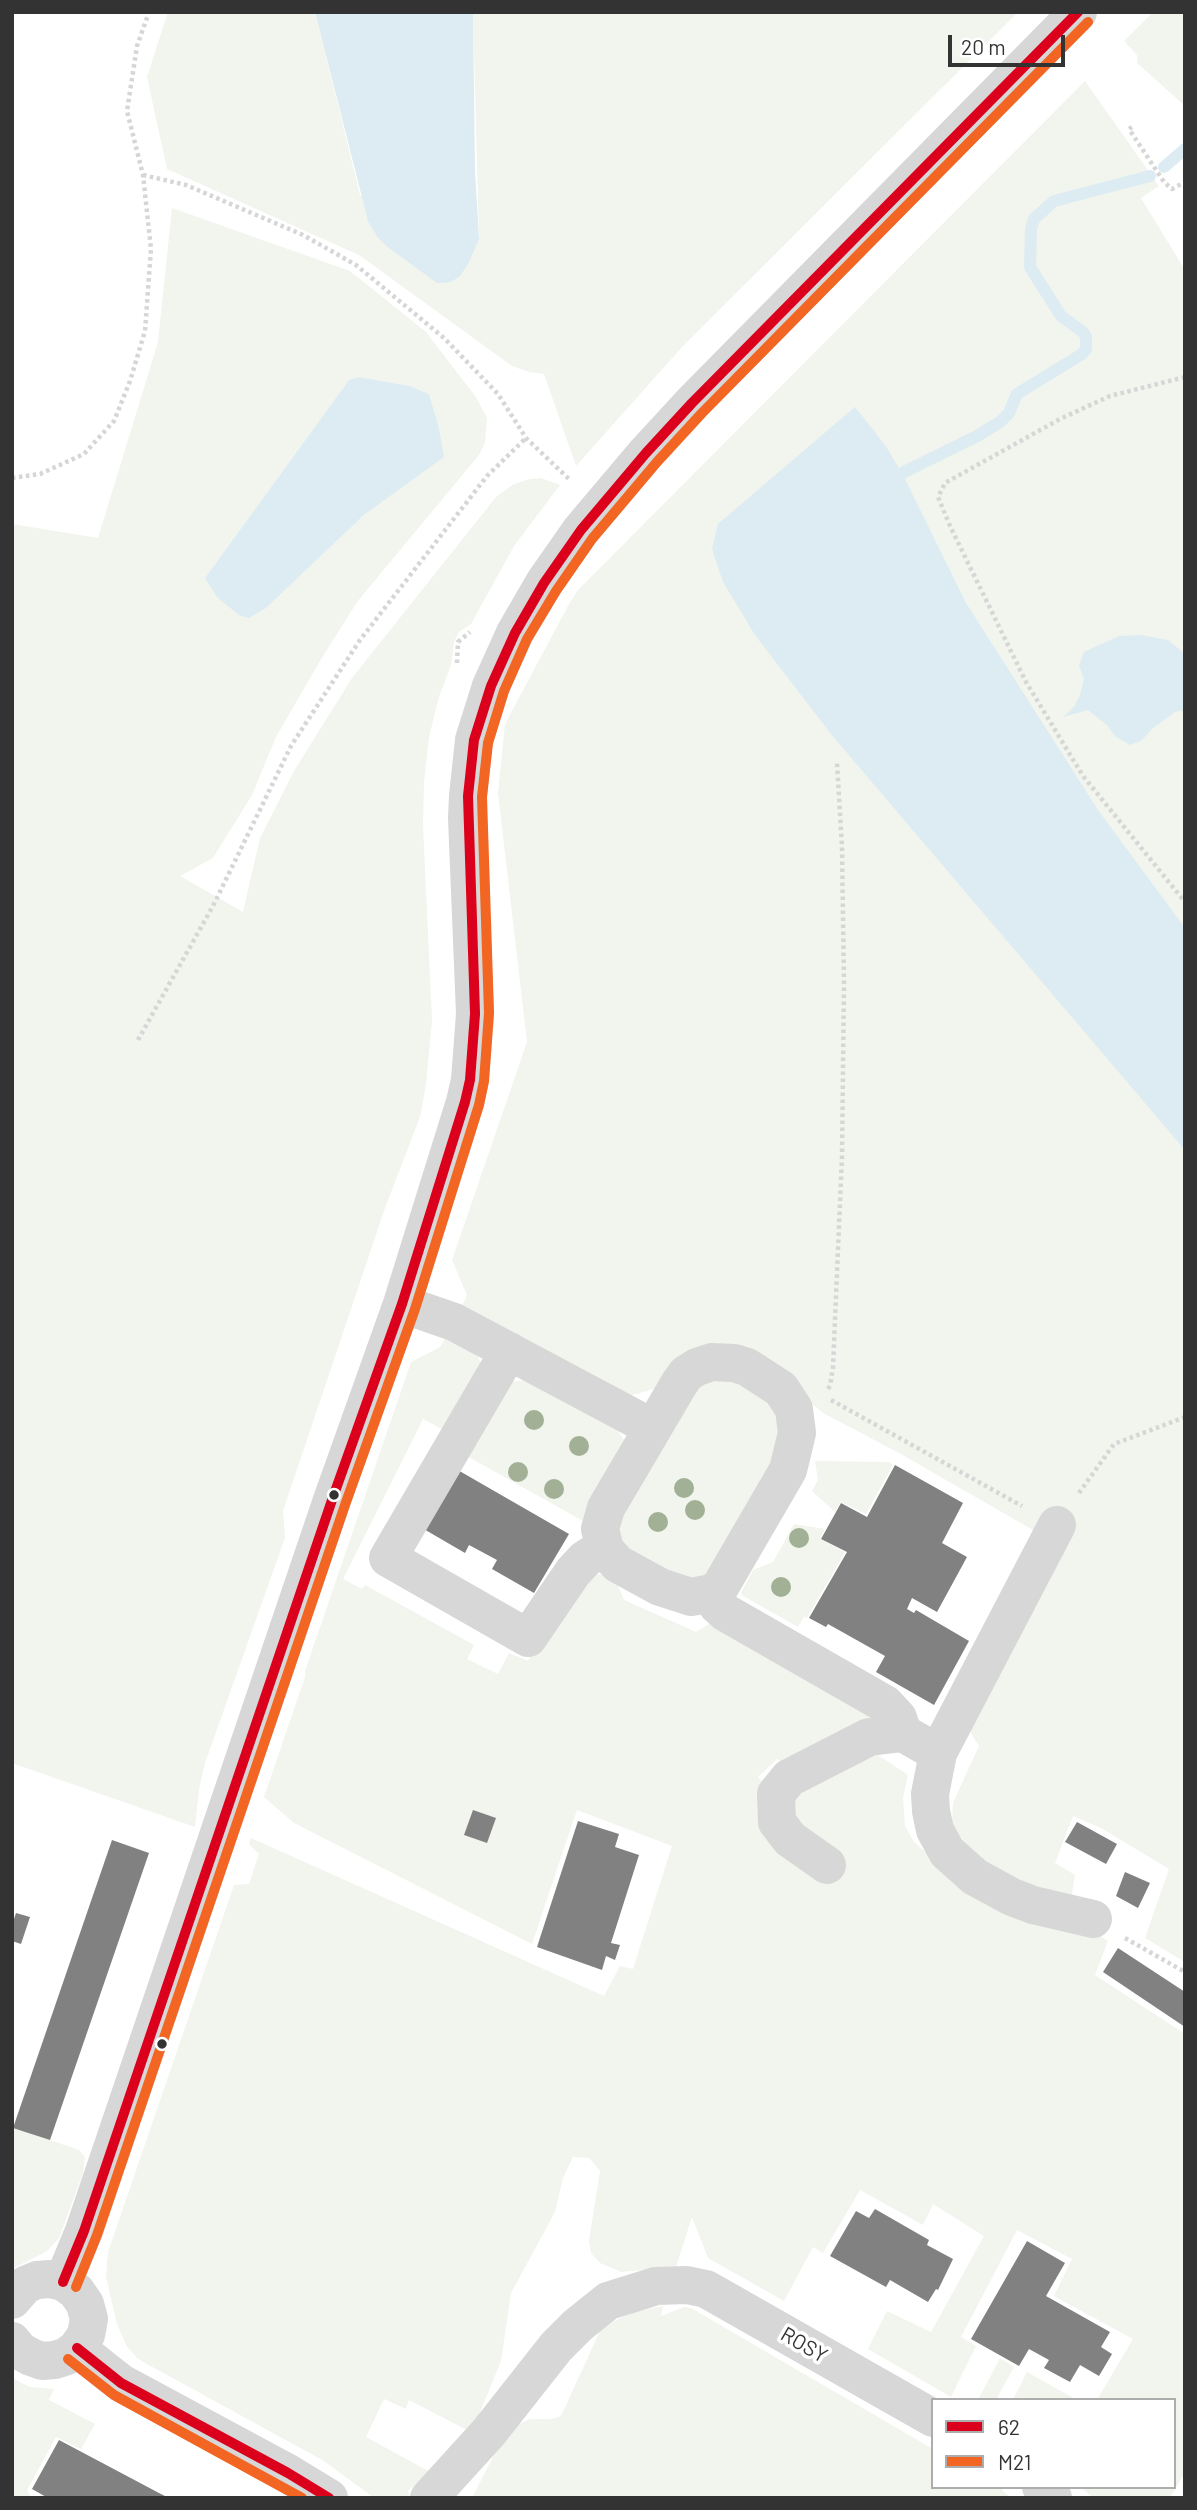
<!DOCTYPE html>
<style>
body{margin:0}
#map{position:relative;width:1197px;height:2510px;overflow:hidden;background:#fff;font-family:Barlow,sans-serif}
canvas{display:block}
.frame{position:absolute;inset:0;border:14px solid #333;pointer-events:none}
.legend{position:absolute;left:931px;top:2398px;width:245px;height:91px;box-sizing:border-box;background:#fff;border:2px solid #adadad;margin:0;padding:9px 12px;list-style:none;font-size:21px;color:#333}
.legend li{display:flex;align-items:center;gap:14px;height:35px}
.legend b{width:35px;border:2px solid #adadad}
.scale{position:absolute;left:948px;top:35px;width:117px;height:32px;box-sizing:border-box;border:4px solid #333;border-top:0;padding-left:9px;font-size:21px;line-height:24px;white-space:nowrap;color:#333;-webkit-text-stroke:5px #fff;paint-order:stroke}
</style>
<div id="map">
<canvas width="1197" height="2510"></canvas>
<div class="frame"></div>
<ul class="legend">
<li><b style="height:9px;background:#db011c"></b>62</li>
<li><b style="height:9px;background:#f26522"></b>M21</li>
</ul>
<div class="scale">20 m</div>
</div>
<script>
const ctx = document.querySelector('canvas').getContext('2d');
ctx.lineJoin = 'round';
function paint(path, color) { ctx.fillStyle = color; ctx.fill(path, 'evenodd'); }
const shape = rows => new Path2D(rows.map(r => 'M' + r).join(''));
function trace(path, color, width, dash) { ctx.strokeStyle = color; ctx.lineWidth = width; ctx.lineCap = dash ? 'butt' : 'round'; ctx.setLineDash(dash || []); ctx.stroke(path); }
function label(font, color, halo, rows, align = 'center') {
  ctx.font = font + ' Barlow,sans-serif'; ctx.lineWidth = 7; ctx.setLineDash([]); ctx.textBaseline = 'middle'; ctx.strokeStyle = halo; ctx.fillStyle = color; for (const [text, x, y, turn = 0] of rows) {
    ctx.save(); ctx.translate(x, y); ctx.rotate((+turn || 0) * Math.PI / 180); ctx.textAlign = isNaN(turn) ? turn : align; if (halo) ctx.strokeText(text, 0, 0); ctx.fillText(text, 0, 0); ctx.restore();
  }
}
paint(shape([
 [168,12,315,12,360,195,479,239,473,12,1018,12,682,347,576,466,544,374,529,372,512,366,359,255,167,169,147,77],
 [1153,12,1185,12,1184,105,1137,63,1137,55,1124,41],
 [1085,81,1159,186,1141,198,1185,270,1185,1962,1145,1938,1169,1869,1101,1828,1073,1816,1055,1863,1075,1875,1071,1899,981,1869,952,1823,953,1803,979,1746,969,1730,1033,1530,899,1453,825,1414,799,1394,779,1374,657,1388,629,1396,461,1308,467,1295,452,1260,527,1042,498,793,505,724,569,604,577,591],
 [172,208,350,271,426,332,476,397,487,418,485,443,479,455,357,602,320,661,276,737,252,795,213,858,180,876,243,912,260,838,294,771,352,678,496,497,514,484,530,479,541,478,560,485,514,546,471,624,459,632,454,642,451,665,439,697,429,737,424,782,423,825,432,1020,426,1085,420,1117,385,1208,283,1511,285,1538,205,1763,199,1789,195,1827,12,1763,12,524,98,538,158,342],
 [359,377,410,386,429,394,439,428,443,457,364,515,266,608,205,578,349,380],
 [446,1336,476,1354,480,1361,480,1377,449,1433,423,1419,343,1579,362,1589,365,1585,474,1645,467,1659,498,1674,509,1653,528,1661,568,1596,589,1576,598,1574,615,1578,624,1600,696,1632,714,1621,879,1717,787,1767,777,1759,758,1777,793,1820,787,1801,863,1745,908,1775,903,1798,905,1826,914,1842,961,1883,1087,1927,1108,1941,1095,1975,1185,2034,1185,2472,1170,2498,1093,2498,1081,2487,1174,2487,1174,2400,1097,2400,1133,2339,1054,2296,1072,2259,1017,2230,961,2337,976,2346,951,2397,868,2349,887,2311,931,2332,984,2236,933,2204,923,2225,860,2190,823,2253,813,2247,784,2301,708,2258,692,2217,676,2267,621,2272,600,2263,591,2253,589,2241,600,2171,589,2158,573,2157,563,2178,555,2212,511,2293,501,2361,476,2422,467,2430,409,2400,406,2409,384,2399,366,2437,430,2472,408,2491,410,2498,374,2498,324,2461,147,2364,137,2358,126,2345,117,2324,106,2277,108,2252,234,1885,249,1884,259,1854,249,1844,251,1838,604,1996,620,1966,633,1969,672,1846,577,1810,532,1944,294,1823,264,1797,305,1677,305,1671,411,1362,440,1347],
 [710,1374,776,1397,787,1431,722,1565,702,1577,691,1578,681,1576,637,1556,623,1543,616,1526,691,1386],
 [523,1380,615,1426,624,1440,624,1447,583,1521,467,1456,511,1382],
 [815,1461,890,1462,893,1465,866,1514,841,1502,835,1512,812,1491,818,1480],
 [794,1524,825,1529,820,1539,845,1552,807,1618,804,1617,798,1627,743,1596,741,1593,753,1570,773,1562],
 [12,2127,79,2150,85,2157,83,2173,59,2238,47,2251,12,2269],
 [663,2306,661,2316,684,2307,691,2308,933,2449,933,2487,999,2487,1011,2498,472,2498,499,2445,515,2426,530,2419,551,2419,561,2416,600,2331,614,2321,634,2312],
 [1000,2358,1014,2367,996,2400,978,2400],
 [1027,2372,1077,2400,1013,2400],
 [12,2378,30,2387,54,2389,49,2400,95,2424,81,2449,56,2437,27,2490,32,2498,12,2498]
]), '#f1f5ed');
paint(shape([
 [315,12,473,12,475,171,479,239,468,264,460,276,451,282,437,283,389,248,378,238,368,221],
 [359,377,410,386,429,394,439,428,444,457,364,515,266,608,249,618,239,615,217,597,205,578,349,380],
 [855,407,885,445,902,473,966,603,1098,810,1185,928,1185,1150,831,734,755,635,723,582,712,549,718,524],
 [1141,635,1168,640,1185,654,1185,710,1175,712,1153,728,1141,741,1130,745,1116,737,1107,725,1088,710,1063,717,1074,707,1080,695,1084,679,1079,665,1084,652,1119,636]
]), '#ddebf3');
trace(shape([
 [1164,167,1185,149],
 [902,473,977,436,1000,422,1009,413,1017,394,1082,354,1086,349,1086,337,1083,332,1061,316,1030,267,1031,229,1034,219,1054,201,1150,176]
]), '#ddebf3', 12);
paint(shape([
 [895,1465,963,1503,942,1543,967,1557,937,1612,912,1598,907,1609,914,1613,916,1610,969,1641,934,1705,876,1672,885,1656,828,1624,826,1627,809,1618,847,1552,821,1539,841,1503,867,1517],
 [456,1469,569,1534,534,1593,492,1569,497,1560,469,1545,465,1553,422,1528],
 [473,1810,496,1818,487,1843,464,1835],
 [578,1821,619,1834,615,1847,639,1855,611,1943,620,1945,615,1960,606,1956,602,1970,537,1947],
 [1077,1822,1117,1844,1106,1864,1065,1842],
 [112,1840,149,1853,50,2140,13,2128],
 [1125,1872,1150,1883,1138,1908,1116,1896],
 [16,1913,30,1917,21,1944,12,1941,12,1925],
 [1118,1948,1185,1992,1185,2027,1103,1972],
 [875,2209,929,2240,927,2245,953,2259,938,2290,936,2289,928,2302,890,2280,886,2287,830,2256,856,2211,869,2218],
 [1027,2241,1065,2263,1046,2296,1110,2332,1101,2347,1112,2354,1099,2376,1080,2365,1070,2382,1044,2368,1049,2360,1029,2349,1019,2366,971,2339],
 [59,2440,159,2493,169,2498,48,2498,32,2489]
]), '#818181');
trace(shape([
 [1132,127,1129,129,1164,182,1172,189,1185,182],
 [143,175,186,185,303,235,356,265,444,338,498,394,526,438,571,481],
 [1185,377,1110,396,1060,419,945,483,938,497,950,526,1026,682,1083,776,1185,902],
 [12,478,40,474,84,454,114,421,130,381,145,331,151,249,143,175,127,111,137,46,149,12],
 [457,663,458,642,470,632],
 [138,1040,214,904,291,746,360,640,487,476,526,438],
 [828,1389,830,1386,833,1367,842,1156,844,985,842,847,837,763],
 [831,1400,1022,1506],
 [1079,1493,1114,1444,1185,1417],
 [1125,1938,1185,1972]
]), '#d6d6d6', 4.5, [3.5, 3.5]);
trace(shape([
 [402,1304,454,1322,651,1427],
 [509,1351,388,1558,528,1638,573,1572,585,1559,604,1547],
 [712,1362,734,1363,747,1367,781,1389,794,1409,797,1433,788,1470,720,1587,712,1593,691,1597,660,1587,618,1564,605,1550,600,1529,606,1508,679,1384,686,1374,697,1367,712,1362],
 [712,1593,717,1605,726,1613,885,1704,898,1718,903,1733,938,1753,1057,1525],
 [938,1753,930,1794,931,1811,935,1830,947,1852,975,1877,1012,1897,1033,1905,1093,1919],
 [827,1865,790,1839,777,1822,776,1794,789,1778,869,1737,903,1733],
 [63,2282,84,2231,332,1500,402,1304,465,1102,470,1080,475,1014,467,818,468,796,474,740,491,686,515,633,544,583,581,530,646,453,692,403,1078,12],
 [12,2300,25,2285,37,2280,50,2279,63,2282,76,2291,85,2304,89,2319,86,2335,77,2348,67,2356,55,2360,42,2361,31,2357,20,2351,12,2341],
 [77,2348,121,2383,288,2473,329,2498],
 [1041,2487,1053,2498],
 [429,2498,489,2432,556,2347,578,2325,608,2301,656,2286,687,2285,706,2289,933,2418]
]), '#d7d7d7', 38);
trace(shape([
 [63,2282,84,2231,332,1500,402,1304,465,1102,470,1080,475,1014,468,796,474,740,491,686,515,633,544,583,581,530,646,453,692,403,1078,12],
 [77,2348,121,2383,288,2473,329,2498]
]), '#db011c', 10);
trace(shape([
 [76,2287,97,2235,345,1505,415,1309,479,1105,484,1081,489,1013,482,797,488,743,504,691,527,639,556,591,592,539,657,462,702,413,1088,22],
 [68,2359,114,2395,302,2498]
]), '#f26522', 10);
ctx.fillStyle = '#a2b095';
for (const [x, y] of [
 [534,1420],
 [579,1446],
 [518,1472],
 [684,1488],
 [554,1489],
 [695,1510],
 [658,1522],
 [799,1538],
 [781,1587]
]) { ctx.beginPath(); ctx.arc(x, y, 10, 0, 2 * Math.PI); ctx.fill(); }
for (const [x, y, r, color] of [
 [334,1495,6,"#333"],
 [162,2044,6,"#333"]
]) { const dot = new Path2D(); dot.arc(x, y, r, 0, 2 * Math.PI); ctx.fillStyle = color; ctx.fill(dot); trace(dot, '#fff', 2.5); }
label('21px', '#333', '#fff', [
 ["ROSY",804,2345,30]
]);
</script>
